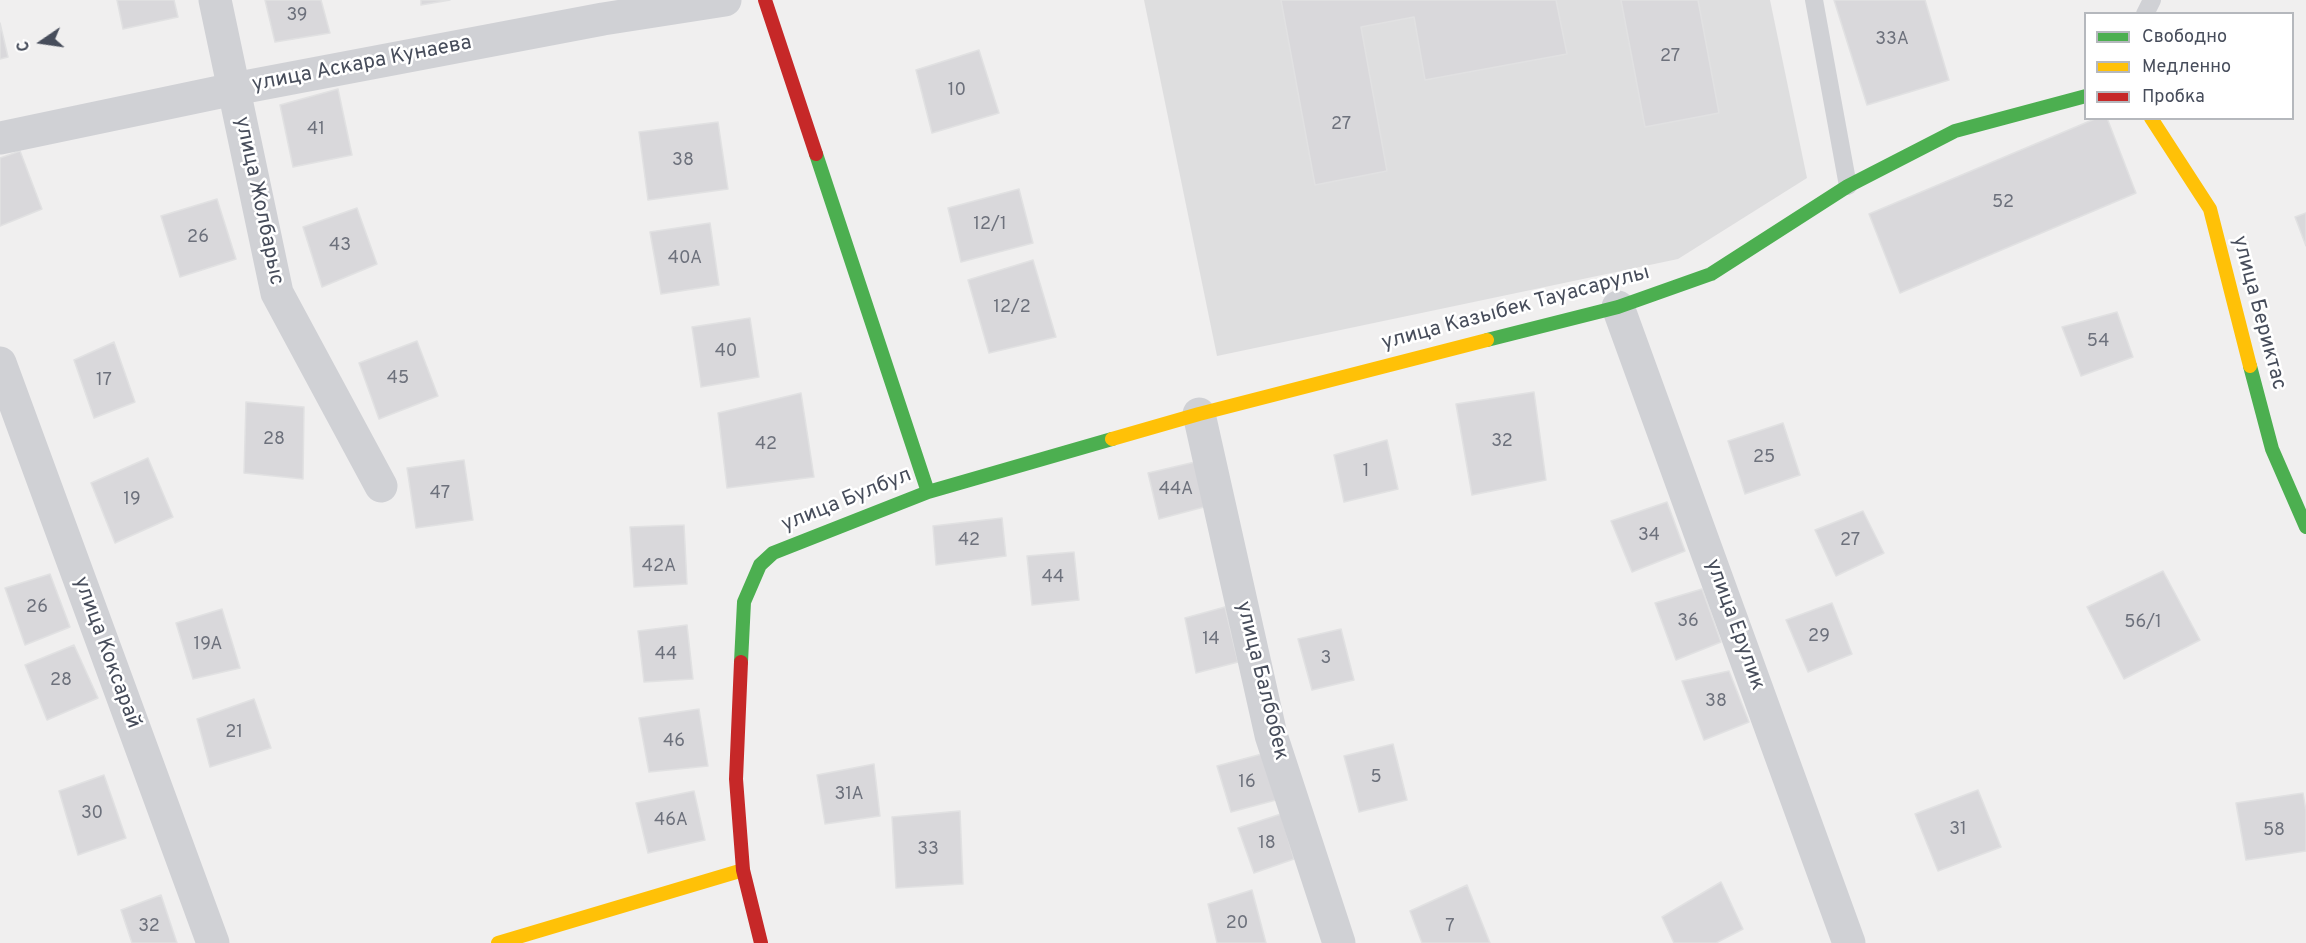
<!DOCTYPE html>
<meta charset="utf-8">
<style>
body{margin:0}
#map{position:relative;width:2306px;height:943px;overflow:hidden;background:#f0efef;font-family:Overpass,sans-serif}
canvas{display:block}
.legend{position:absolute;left:2084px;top:12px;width:210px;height:108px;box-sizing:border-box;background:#fff;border:2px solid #b5b8bd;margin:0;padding:8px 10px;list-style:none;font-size:18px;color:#474d5b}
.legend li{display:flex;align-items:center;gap:12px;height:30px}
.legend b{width:30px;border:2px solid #b5b8bd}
.north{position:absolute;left:12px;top:12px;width:60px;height:60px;-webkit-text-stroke:4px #fff;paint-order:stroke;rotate:257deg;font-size:16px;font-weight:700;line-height:24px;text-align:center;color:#474d5b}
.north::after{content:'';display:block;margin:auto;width:21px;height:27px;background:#474d5b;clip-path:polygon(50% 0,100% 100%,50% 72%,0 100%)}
</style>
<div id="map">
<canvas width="2306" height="943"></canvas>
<ul class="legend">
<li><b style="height:8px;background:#4caf50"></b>Свободно</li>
<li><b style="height:8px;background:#ffc107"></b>Медленно</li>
<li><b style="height:8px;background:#c62828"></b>Пробка</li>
</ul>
<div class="north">С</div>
</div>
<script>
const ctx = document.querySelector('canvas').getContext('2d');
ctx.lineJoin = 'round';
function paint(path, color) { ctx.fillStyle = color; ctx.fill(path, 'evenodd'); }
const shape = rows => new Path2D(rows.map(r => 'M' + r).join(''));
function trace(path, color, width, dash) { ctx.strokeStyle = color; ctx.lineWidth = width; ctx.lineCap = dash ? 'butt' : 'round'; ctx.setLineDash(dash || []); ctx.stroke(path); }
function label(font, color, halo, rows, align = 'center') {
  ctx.font = font + ' Overpass,sans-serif'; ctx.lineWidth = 5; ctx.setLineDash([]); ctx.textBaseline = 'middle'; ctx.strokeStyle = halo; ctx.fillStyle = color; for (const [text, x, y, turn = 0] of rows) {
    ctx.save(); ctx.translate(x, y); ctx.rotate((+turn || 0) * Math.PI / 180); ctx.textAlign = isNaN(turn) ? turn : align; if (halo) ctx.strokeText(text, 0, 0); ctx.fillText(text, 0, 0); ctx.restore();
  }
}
paint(shape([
 [1144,0,1770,0,1807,178,1678,259,1217,356]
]), '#dededf');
const building = shape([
 [117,0,174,0,178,17,123,29,117,0],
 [265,0,321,0,330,33,275,42,265,0],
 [421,0,450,0,421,5,421,0],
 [1281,0,1556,0,1567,54,1425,80,1414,17,1361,27,1387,171,1315,185,1281,0],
 [1621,0,1698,0,1719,113,1645,127,1621,0],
 [1834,0,1925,0,1949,80,1867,105,1834,0],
 [0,23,8,57,0,59,0,23],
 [979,50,999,113,932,133,916,70,979,50],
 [338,89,352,155,293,167,280,105,338,89],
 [2097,118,2107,118,2136,193,1900,293,1869,214,2097,118],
 [718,122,728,189,648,200,639,132,718,122],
 [20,151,42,209,0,226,0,158,20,151],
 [1019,189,1033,243,961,262,948,208,1019,189],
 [217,199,236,259,180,277,161,216,217,199],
 [357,208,377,264,322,287,303,227,357,208],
 [2306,213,2306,246,2295,217,2306,213],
 [710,223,719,285,661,294,650,232,710,223],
 [1033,260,1056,337,989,353,968,280,1033,260],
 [2117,312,2133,357,2081,376,2062,327,2117,312],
 [750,318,759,377,701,387,692,327,750,318],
 [417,341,438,396,379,419,359,363,417,341],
 [114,342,135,402,94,418,74,360,114,342],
 [1534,392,1546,480,1472,495,1456,404,1534,392],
 [801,393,814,477,727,488,718,413,801,393],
 [246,402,304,407,303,479,244,473,246,402],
 [1783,423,1800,475,1745,494,1728,441,1783,423],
 [1387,440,1398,489,1344,502,1334,455,1387,440],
 [148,458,173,517,115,543,91,483,148,458],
 [464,460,473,520,416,528,407,468,464,460],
 [1195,462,1204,507,1159,519,1148,473,1195,462],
 [1667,502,1685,551,1632,572,1611,521,1667,502],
 [1863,511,1884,553,1836,576,1815,530,1863,511],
 [1002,518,1006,556,936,565,933,526,1002,518],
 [684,525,687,584,634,587,630,527,684,525],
 [1074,552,1079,600,1032,605,1027,556,1074,552],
 [2163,571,2200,640,2124,679,2087,607,2163,571],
 [50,574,70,627,25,645,5,588,50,574],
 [1702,589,1721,642,1676,660,1655,603,1702,589],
 [1832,603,1852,654,1808,672,1786,620,1832,603],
 [1225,607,1238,662,1196,673,1185,618,1225,607],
 [222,609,240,668,193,679,176,623,222,609],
 [687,625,693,679,644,682,638,631,687,625],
 [1341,629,1354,680,1312,690,1298,639,1341,629],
 [74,645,98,698,47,720,25,665,74,645],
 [1729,671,1749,722,1704,740,1682,681,1729,671],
 [254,699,271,748,210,767,197,719,254,699],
 [699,709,708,766,649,772,639,718,699,709],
 [1393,744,1407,800,1359,812,1344,756,1393,744],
 [1262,754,1276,800,1231,812,1217,766,1262,754],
 [874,764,880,816,825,824,817,775,874,764],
 [104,775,126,838,78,855,59,791,104,775],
 [1978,790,2001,847,1938,871,1915,814,1978,790],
 [694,791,705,840,648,853,636,803,694,791],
 [2303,793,2306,811,2306,851,2246,860,2236,803,2303,793],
 [960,811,963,884,896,888,892,817,960,811],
 [1281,814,1294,859,1254,873,1238,828,1281,814],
 [1721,882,1743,929,1716,943,1674,943,1662,917,1721,882],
 [1467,885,1490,943,1422,943,1410,911,1467,885],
 [1252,890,1266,943,1217,943,1208,904,1252,890],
 [161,895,177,943,132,943,121,910,161,895]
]);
paint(building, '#d9d8db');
trace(building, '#e1e1e2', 1.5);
trace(shape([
 [1814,0,1848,186],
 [2145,14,2152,0]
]), '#d0d1d5', 18);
trace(shape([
 [215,0,277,293,381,486],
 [0,138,234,89,603,19,725,0],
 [1618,307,1849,943],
 [0,363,213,943],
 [1199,414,1271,735,1339,943]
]), '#d0d1d5', 33);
trace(shape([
 [816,154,928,492],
 [1487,340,1618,307,1711,274,1848,186,1955,131,2086,96],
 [2250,366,2272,449,2306,527],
 [741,662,744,602,760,565,773,553,928,492,1112,439]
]), '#4caf50', 14);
trace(shape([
 [2151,118,2210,209,2250,366],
 [1112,439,1199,414,1487,340],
 [498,943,743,870]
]), '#ffc107', 14);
trace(shape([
 [765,0,816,154],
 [741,662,736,779,743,870,761,943]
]), '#c62828', 14);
label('18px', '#6d717c', null, [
 ["39",297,16],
 ["33А",1892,40],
 ["27",1670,57],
 ["10",957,91],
 ["27",1341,125],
 ["41",316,130],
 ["38",683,161],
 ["52",2003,203],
 ["12/1",990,225],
 ["26",198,238],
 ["43",340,246],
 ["40А",685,259],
 ["12/2",1012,308],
 ["54",2098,342],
 ["40",726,352],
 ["45",398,379],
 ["17",104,381],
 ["28",274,440],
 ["32",1502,442],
 ["42",766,445],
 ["25",1764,458],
 ["1",1366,472],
 ["44А",1176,490],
 ["47",440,494],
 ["19",132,500],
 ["34",1649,536],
 ["42",969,541],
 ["27",1850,541],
 ["42А",659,567],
 ["44",1053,578],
 ["26",37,608],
 ["36",1688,622],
 ["56/1",2143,623],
 ["29",1819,637],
 ["14",1211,640],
 ["19А",208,645],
 ["44",666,655],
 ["3",1326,659],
 ["28",61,681],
 ["38",1716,702],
 ["21",234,733],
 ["46",674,742],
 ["5",1376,778],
 ["16",1247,783],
 ["31А",849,795],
 ["30",92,814],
 ["46А",671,821],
 ["31",1958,830],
 ["58",2274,831],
 ["18",1267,844],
 ["33",928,850],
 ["20",1237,924],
 ["32",149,927],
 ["7",1450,927]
]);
label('21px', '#474d5b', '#fff', [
 ["улица Аскара Кунаева",362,65,-11],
 ["улица Жолбарыс",258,201,78],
 ["улица Казыбек Тауасарулы",1516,309,-15],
 ["улица Бериктас",2258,313,75],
 ["улица Булбул",847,501,-22],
 ["улица Ерулик",1734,625,70],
 ["улица Коксарай",106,653,70],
 ["улица Балбобек",1261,681,76]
]);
</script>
